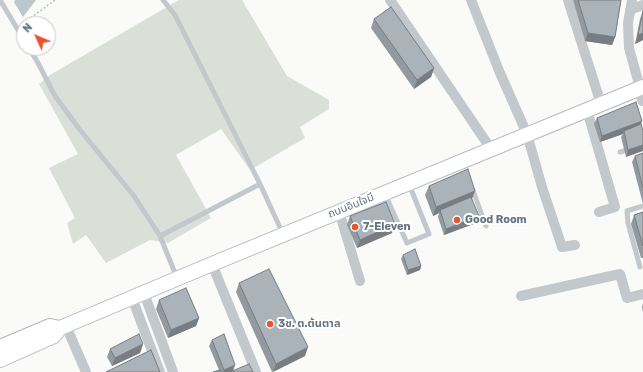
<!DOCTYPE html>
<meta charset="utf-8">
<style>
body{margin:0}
#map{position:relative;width:643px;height:372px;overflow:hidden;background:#fafaf8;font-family:Rubik,sans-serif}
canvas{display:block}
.north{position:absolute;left:16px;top:16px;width:40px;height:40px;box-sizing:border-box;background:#fff;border:1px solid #c1c8cd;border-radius:50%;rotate:314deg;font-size:11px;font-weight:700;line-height:16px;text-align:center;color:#657683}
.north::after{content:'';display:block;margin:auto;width:14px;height:18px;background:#e4572e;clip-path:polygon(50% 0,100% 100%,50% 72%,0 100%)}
</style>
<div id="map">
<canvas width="643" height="372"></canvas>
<div class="north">N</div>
</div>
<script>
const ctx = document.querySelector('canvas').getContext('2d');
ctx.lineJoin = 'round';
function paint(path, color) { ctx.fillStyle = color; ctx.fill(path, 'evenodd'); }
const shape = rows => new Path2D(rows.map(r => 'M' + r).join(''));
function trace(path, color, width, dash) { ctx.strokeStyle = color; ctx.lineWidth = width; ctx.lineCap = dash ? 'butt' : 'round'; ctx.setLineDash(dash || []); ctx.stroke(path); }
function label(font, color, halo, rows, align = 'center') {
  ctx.font = font + ' Rubik,"Noto Sans Thai",sans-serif'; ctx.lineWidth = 4; ctx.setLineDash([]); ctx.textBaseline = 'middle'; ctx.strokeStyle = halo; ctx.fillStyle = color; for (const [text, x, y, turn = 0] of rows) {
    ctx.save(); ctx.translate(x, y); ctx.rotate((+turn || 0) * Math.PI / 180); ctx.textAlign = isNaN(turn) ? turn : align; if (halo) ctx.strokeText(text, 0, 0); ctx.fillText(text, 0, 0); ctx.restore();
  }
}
paint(shape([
 [179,0,242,0,287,76,329,100,329,109,300,127,305,138,250,170,221,129,176,155,211,218,168,243,150,240,106,263,86,235,73,244,67,223,75,218,49,168,78,154,39,84,50,75]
]), '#dadfd7');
paint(shape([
 [15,0,36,0,23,17,14,2]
]), '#bbc7cb');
const secondary = shape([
 [0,347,50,326,60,328],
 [0,360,54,336,60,328,212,264,643,87]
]);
trace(secondary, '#b3babf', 16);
trace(shape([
 [21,25,55,0]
]), '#bbbfc2', 1.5, [2, 2]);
trace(shape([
 [0,0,24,40],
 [29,48,38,63,55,96,80,130,134,196,160,236,177,278],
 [620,152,643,146],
 [260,184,283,234],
 [472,188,486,226],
 [385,194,407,243,429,234,409,184],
 [160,236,260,184,175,15,163,0],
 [640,267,628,223,627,211,643,206]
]), '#c3c8cc', 5);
trace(shape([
 [390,0,491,149],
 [471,0,500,73,527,134,542,187,562,247,575,245],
 [568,0,601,104],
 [632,0,628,23,629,48,640,88],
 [630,10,643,5],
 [587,110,615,207,599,212],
 [339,211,360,281],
 [212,264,256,372],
 [144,293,173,372],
 [521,296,620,274,627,298,643,294],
 [132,298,160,372],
 [66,326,86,372]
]), '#c3c8cc', 10);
trace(shape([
 [640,88,643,100]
]), '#c3c8cc', 12);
trace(secondary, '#fff', 14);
paint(shape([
 [573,0,621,0,615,37,612,45,585,41],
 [643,11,643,40,635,44,640,19],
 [374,19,434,68,431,77,414,89,371,28],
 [597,118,642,121,626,157,621,137,623,134,600,142,594,124],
 [643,153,643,204,632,162,635,156],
 [429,186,472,199,476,223,444,235,438,217,439,213,433,216,425,195],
 [643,212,643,258,641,258,631,224,634,215],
 [350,216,392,233,357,248,347,225],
 [403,255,421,266,420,270,407,275,401,259],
 [239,283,305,356,272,372,236,292],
 [159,300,199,318,196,326,168,338,156,309],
 [643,303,643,312,642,307],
 [212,340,233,371,253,372,213,372,219,370,209,346],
 [143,344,140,353,112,366,107,357,110,349]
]), '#929a9f');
paint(shape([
 [588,33,615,37,612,45,585,41],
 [643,33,643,40,635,44,638,35],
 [434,68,431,77,414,89,417,80],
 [642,121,640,127,624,131,623,134,600,142,602,136],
 [643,145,643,151,626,157,628,150],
 [475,191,472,199,440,210,439,213,433,216,436,207],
 [479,216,476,223,444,235,446,229],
 [395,224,392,233,357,248,360,240],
 [421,266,420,270,407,275,408,270],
 [199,318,196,326,168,338,171,330],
 [143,344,140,353,112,366,115,358],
 [308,347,305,356,273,372,276,364],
 [235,365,233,371,231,372,223,372,224,370]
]), '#777d82');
const building = shape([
 [578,0,621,0,615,37,588,33,578,0],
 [391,7,434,68,417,80,374,19,391,7],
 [643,11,643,33,638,35,643,11],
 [636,102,642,121,602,136,597,118,636,102],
 [641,124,643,131,643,145,628,150,624,131,641,124],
 [643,153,643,188,635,156,643,153],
 [468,169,475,191,436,207,429,186,468,169],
 [471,197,479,216,446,229,440,210,471,197],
 [386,202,395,224,360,240,350,216,386,202],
 [643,212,643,246,634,215,643,212],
 [415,249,421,266,408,270,403,255,415,249],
 [269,269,308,347,276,364,239,283,269,269],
 [186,288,199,318,171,330,159,300,186,288],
 [139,334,143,344,115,358,110,349,139,334],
 [224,334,235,365,224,370,212,340,224,334],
 [151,350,160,372,106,372,151,350],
 [249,364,253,372,230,372,249,364],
 [220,370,221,372,213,372,220,370]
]);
paint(building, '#aab3b9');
trace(building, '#777d82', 1);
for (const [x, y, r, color] of [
 [457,220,4,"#e4572e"],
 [355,227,4,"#e4572e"],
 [270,324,4,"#e4572e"]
]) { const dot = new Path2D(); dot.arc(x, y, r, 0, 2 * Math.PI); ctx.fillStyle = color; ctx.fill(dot); trace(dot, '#fff', 1.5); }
label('11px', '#657683', '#fff', [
 ["ถนนอินใจมี",351,206,-22]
]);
label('bold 11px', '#657683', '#fff', [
 ["Good Room",465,220],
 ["7-Eleven",363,227],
 ["3ช. ต.ต้นตาล",278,324]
], 'left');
</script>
